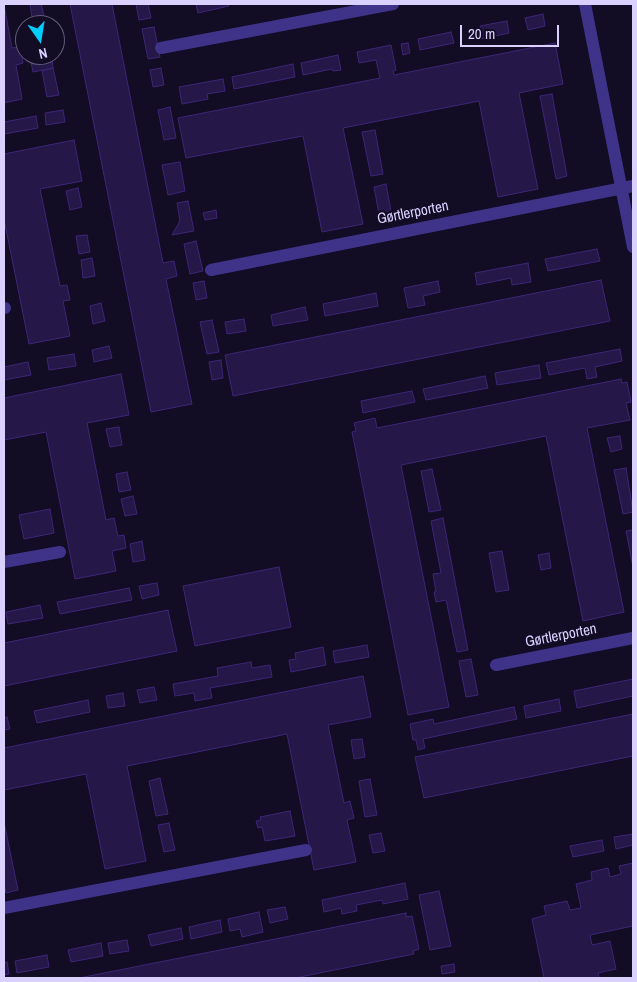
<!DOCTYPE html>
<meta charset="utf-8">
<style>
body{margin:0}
#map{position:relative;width:637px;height:982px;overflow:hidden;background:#130c25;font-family:"Archivo Narrow",sans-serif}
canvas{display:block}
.frame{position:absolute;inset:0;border:5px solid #dad1ff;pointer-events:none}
.north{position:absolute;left:15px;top:15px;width:50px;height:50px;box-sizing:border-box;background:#130c25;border:1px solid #635b7c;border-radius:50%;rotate:167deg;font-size:14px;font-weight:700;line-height:20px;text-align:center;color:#dad1ff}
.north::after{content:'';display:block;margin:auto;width:18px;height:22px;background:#00cdfc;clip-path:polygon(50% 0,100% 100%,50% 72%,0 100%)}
.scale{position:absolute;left:460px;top:25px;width:99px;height:22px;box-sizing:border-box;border:2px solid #dad1ff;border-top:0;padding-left:6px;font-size:15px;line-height:18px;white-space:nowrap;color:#dad1ff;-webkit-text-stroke:4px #130c25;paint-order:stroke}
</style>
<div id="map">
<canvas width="637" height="982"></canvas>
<div class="frame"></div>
<div class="north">N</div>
<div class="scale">20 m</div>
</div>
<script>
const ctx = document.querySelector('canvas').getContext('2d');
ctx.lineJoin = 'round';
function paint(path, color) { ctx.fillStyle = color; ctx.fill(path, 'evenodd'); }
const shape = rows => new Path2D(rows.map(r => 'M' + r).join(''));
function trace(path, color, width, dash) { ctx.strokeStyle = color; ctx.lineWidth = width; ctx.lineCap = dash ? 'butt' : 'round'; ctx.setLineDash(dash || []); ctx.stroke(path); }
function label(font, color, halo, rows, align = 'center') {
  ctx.font = font + ' "Archivo Narrow",sans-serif'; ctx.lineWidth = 5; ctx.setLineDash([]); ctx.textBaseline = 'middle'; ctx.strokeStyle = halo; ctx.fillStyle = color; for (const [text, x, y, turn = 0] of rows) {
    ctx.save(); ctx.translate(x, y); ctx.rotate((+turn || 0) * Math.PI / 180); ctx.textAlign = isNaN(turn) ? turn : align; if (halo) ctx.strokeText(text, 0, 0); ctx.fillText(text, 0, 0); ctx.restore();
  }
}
const building = shape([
 [30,4,41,4,44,16,32,18,30,4],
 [70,4,112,4,163,263,174,261,177,276,166,279,192,404,151,412,70,4],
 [136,4,148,4,151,18,139,20,136,4],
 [196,4,228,4,229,6,198,13,196,4],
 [4,5,12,48,20,47,23,63,16,65,22,99,4,103,4,5],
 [543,14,545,26,528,30,525,18,543,14],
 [507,21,509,33,482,39,480,26,507,21],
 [154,27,160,57,148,59,142,29,154,27],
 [451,32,454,43,420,50,418,39,451,32],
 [408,43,410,53,403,55,401,44,408,43],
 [555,43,563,84,519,93,538,189,498,197,479,101,343,128,363,224,322,232,303,136,186,158,178,118,380,78,376,60,359,63,357,52,391,45,396,70,393,71,394,75,555,43],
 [338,55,341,70,333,71,332,69,303,75,301,63,338,55],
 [52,58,53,68,33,72,31,62,52,58],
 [293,64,295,77,234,89,232,77,293,64],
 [53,68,59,95,47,97,42,71,53,68],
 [161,68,164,85,153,87,150,70,161,68],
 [223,79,225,91,207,94,208,99,182,104,179,87,223,79],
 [552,94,567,176,556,179,540,96,552,94],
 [170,107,176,138,164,140,158,110,170,107],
 [63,110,65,122,46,125,45,113,63,110],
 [36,116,38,128,4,134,4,122,36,116],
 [375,130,383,174,371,176,362,132,375,130],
 [74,140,82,181,40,189,60,286,67,285,70,300,63,301,70,336,29,344,4,219,4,154,74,140],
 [180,162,185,191,168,195,162,165,180,162],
 [386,184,391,211,379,214,374,187,386,184],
 [78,188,82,207,70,210,66,191,78,188],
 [188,201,194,231,172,235,180,221,177,203,188,201],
 [216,210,217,218,205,220,203,213,216,210],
 [87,235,90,252,79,254,76,236,87,235],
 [196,241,203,271,190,274,184,244,196,241],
 [597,249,600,261,548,271,545,259,597,249],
 [92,258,95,276,83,278,81,260,92,258],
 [528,263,531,282,512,285,511,278,477,285,475,273,528,263],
 [601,280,610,321,233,396,225,355,601,280],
 [204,281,207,298,196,300,193,283,204,281],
 [438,281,440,292,423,296,425,305,408,308,404,288,438,281],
 [376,293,378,306,325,316,323,304,376,293],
 [101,303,105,321,93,324,90,306,101,303],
 [305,307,308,320,273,326,271,315,305,307],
 [244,319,246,331,227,334,225,322,244,319],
 [212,320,219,352,207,354,200,322,212,320],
 [109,346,112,358,94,362,92,350,109,346],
 [620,349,622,361,595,367,597,377,587,379,585,368,549,375,546,363,620,349],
 [74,354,76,366,49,370,47,358,74,354],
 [221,360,223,378,212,380,209,362,221,360],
 [28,362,31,375,4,380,4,367,28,362],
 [539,365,541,378,497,385,495,373,539,365],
 [121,374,129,415,87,423,106,520,114,518,118,536,124,535,126,548,112,551,116,571,75,579,46,432,4,440,4,398,121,374],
 [485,376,488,388,426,400,423,389,485,376],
 [621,379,622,383,627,382,631,402,626,403,630,420,587,428,624,612,583,621,546,436,401,465,449,707,408,715,352,432,356,431,354,423,375,418,377,428,621,379],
 [412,391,415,402,363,413,361,401,412,391],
 [119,427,122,445,110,447,106,429,119,427],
 [620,436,622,449,611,452,607,438,620,436],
 [626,468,633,512,623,514,614,470,626,468],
 [432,469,441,510,429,512,421,471,432,469],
 [127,472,131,490,119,492,116,474,127,472],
 [133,496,137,514,125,516,121,499,133,496],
 [50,509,54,533,24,539,19,515,50,509],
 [443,518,468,650,457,652,446,600,436,602,434,592,436,592,433,574,441,573,431,521,443,518],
 [633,530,633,567,626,531,633,530],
 [142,541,145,560,133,562,130,544,142,541],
 [502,551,509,590,496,592,489,553,502,551],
 [549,553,551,568,541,570,538,555,549,553],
 [279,567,291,627,195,646,183,586,279,567],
 [157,583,159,595,142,599,139,586,157,583],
 [129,588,132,600,60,614,57,602,129,588],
 [40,605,43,618,8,624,6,612,40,605],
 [168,610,177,651,4,686,4,643,168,610],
 [367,645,369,657,335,663,333,651,367,645],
 [323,647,326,665,291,672,289,660,296,659,295,653,323,647],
 [471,659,478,695,466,697,459,661,471,659],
 [251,662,252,668,270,665,272,677,210,688,212,698,195,701,194,693,175,696,173,684,218,676,217,668,251,662],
 [363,676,371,717,328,725,344,803,350,801,354,818,347,820,356,862,314,870,287,734,127,766,146,861,105,869,86,774,4,790,4,748,363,676],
 [633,679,633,696,577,708,574,691,633,679],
 [154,687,157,700,140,703,137,690,154,687],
 [123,693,125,706,108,708,106,696,123,693],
 [559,699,561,711,526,718,524,706,559,699],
 [88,700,90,712,37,723,34,711,88,700],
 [514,707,517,719,423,739,425,748,418,750,416,740,413,740,410,724,433,719,434,724,514,707],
 [633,714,633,756,424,798,415,757,633,714],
 [7,717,10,729,4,730,4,718,7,717],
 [362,739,365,757,354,759,351,740,362,739],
 [160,778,168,814,156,816,149,781,160,778],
 [370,779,377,815,365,817,359,781,370,779],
 [290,811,295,836,265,841,262,827,258,828,256,821,261,820,260,817,290,811],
 [4,822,18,890,6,893,4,884,4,822],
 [169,823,175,850,164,852,158,825,169,823],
 [381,833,385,851,373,853,369,835,381,833],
 [633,834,633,845,616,849,614,837,633,834],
 [602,840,604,851,573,857,570,846,602,840],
 [633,863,633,926,590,935,592,945,610,941,616,969,598,973,599,978,544,978,532,919,546,915,544,906,567,901,570,910,581,908,576,884,592,880,591,872,608,868,610,877,621,874,619,866,633,863],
 [405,883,408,899,383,904,382,900,356,905,357,911,342,914,341,908,324,912,322,900,405,883],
 [439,891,451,946,430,950,419,895,439,891],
 [285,907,288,919,270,923,267,910,285,907],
 [259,912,263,932,242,937,240,929,230,931,228,919,259,912],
 [406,913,406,917,412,916,419,949,413,951,414,954,295,978,79,978,406,913],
 [220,920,222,932,191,939,189,927,220,920],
 [181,928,183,939,151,946,148,935,181,928],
 [127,940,129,951,110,954,108,943,127,940],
 [101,943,103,956,71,962,68,950,101,943],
 [47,955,49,967,17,973,15,961,47,955],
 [7,962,9,974,4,975,4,963,7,962],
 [454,964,455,972,442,974,441,966,454,964]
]);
paint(building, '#251748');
trace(building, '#3d2676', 1);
trace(shape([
 [585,4,633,247],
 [161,48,393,4],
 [211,270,633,186],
 [4,308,5,308],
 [4,562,60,552],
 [496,665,633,638],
 [4,908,306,850]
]), '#3e3389', 12);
label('15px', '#dad1ff', '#130c25', [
 ["Gørtlerporten",413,213,-11],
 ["Gørtlerporten",561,636,-11]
]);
</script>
